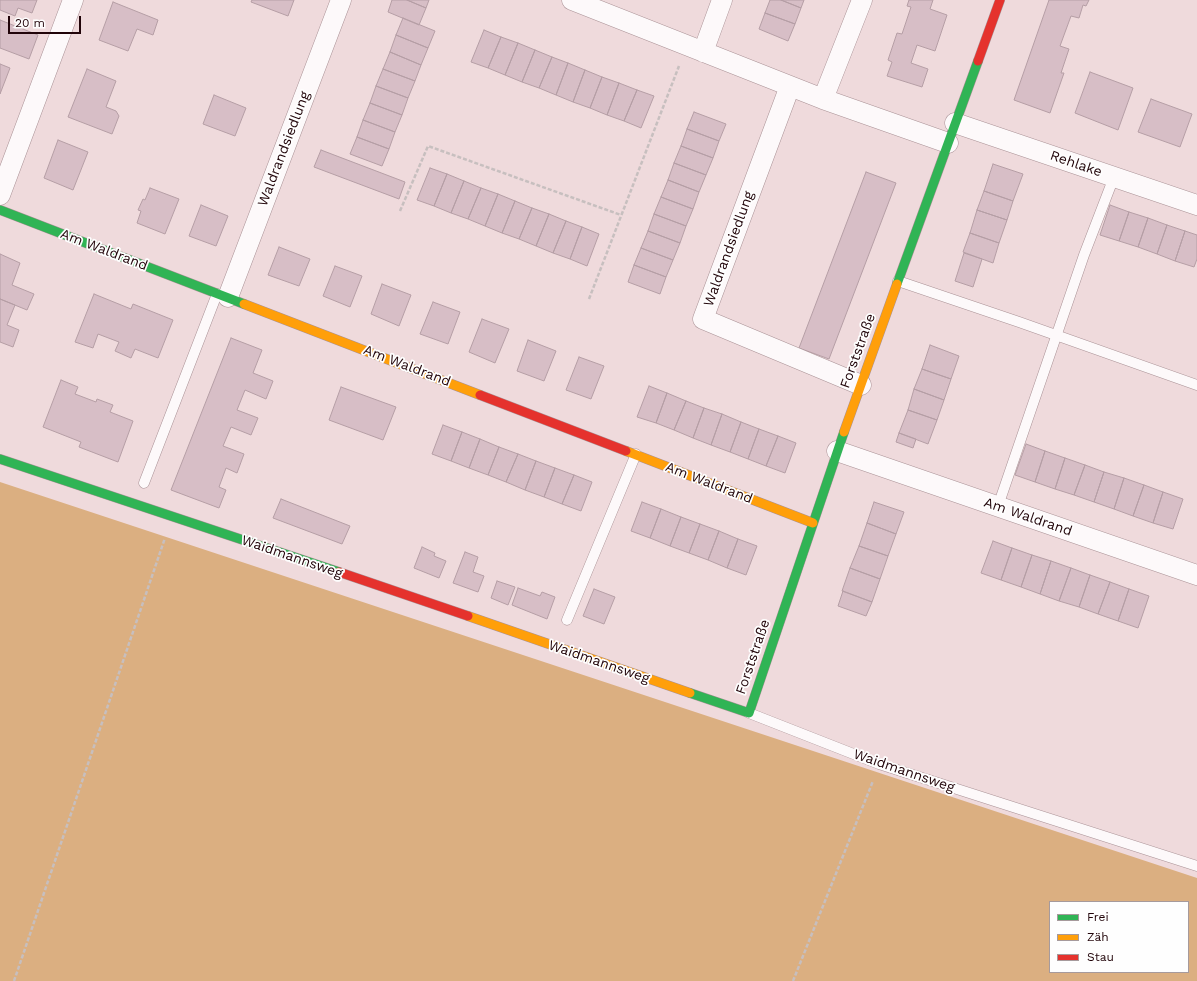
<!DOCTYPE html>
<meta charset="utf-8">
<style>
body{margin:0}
#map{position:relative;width:1197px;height:981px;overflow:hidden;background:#efdadc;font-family:"Work Sans",sans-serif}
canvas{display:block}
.legend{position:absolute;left:1049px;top:901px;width:140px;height:72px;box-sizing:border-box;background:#fefefe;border:1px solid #a69a9c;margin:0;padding:5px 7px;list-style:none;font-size:12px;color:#210409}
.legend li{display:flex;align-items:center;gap:8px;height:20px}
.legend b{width:20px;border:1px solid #a69a9c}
.scale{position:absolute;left:8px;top:16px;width:73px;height:18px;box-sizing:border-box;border:2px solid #210409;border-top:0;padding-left:5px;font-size:12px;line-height:14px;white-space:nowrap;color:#210409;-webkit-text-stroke:3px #fefefe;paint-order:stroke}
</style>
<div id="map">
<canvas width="1197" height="981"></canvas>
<ul class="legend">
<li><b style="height:5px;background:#30b455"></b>Frei</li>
<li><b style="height:5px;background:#ff9f0a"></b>Zäh</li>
<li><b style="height:5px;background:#e5322d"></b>Stau</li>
</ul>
<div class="scale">20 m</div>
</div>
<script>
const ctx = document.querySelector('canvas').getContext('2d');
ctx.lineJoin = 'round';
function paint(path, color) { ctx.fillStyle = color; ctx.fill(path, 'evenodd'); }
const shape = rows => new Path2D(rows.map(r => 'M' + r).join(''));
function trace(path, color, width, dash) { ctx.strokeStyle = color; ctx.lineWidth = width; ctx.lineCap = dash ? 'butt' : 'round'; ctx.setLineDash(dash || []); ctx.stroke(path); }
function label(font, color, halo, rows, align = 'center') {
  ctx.font = font + ' "Work Sans",sans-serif'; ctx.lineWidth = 3.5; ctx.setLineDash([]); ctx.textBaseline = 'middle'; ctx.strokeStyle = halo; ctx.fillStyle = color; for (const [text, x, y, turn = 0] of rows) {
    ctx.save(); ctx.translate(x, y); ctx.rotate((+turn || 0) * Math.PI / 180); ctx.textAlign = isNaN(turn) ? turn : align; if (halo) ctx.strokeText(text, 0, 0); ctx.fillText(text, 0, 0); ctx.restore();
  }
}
paint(shape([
 [0,482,1197,878,1197,981,0,981],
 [1050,902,1188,902,1188,972,1050,972]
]), '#dbaf81');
const building = shape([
 [0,0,37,0,32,13,18,8,15,16,0,10,0,0],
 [252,0,294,0,288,16,251,2,252,0],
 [392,0,407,0,426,8,419,25,388,12,392,0],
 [407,0,429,0,426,8,407,0],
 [770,0,781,0,801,8,795,24,765,13,770,0],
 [781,0,804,0,801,8,781,0],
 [909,0,933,0,930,9,947,15,935,51,917,45,911,63,928,69,922,87,887,76,892,62,888,60,897,33,902,34,911,7,907,6,909,0],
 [1049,0,1089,0,1086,6,1083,5,1079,18,1071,16,1060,46,1069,49,1061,73,1064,73,1050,113,1014,100,1049,0],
 [113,2,158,20,153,35,137,29,128,51,99,40,113,2],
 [765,13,795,24,788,41,759,29,765,13],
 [403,18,435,31,428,48,396,35,403,18],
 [0,20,38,35,29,59,0,48,0,20],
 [484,30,501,37,488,68,471,62,484,30],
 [396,35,428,48,421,65,390,52,396,35],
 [501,37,518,43,505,75,488,68,501,37],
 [518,43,535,50,522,82,505,75,518,43],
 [535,50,552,57,539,88,522,82,535,50],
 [390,52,421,65,415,81,383,69,390,52],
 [552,57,568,63,556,95,539,88,552,57],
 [568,63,585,70,573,102,556,95,568,63],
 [0,64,10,68,0,94,0,64],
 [87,69,116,81,106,107,116,111,119,116,112,134,68,117,87,69],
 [383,69,415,81,408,98,376,86,383,69],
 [585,70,602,77,590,108,573,102,585,70],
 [1090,72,1133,88,1118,130,1075,113,1090,72],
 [602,77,619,83,607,115,590,108,602,77],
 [619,83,637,90,624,121,607,115,619,83],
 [376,86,408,98,402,115,370,103,376,86],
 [637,90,654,96,641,128,624,121,637,90],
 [214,95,246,108,235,136,203,124,214,95],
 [1151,99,1192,114,1180,147,1138,132,1151,99],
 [370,103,402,115,395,132,363,120,370,103],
 [694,112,726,124,719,141,687,129,694,112],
 [363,120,395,132,389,149,357,137,363,120],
 [687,129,719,141,713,158,681,146,687,129],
 [357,137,389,149,382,166,350,154,357,137],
 [58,140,88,152,73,190,44,178,58,140],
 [681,146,713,158,706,175,674,163,681,146],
 [321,150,405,182,399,199,314,167,321,150],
 [674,163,706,175,699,192,668,180,674,163],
 [993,164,1023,174,1013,201,984,191,993,164],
 [430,168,447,174,434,206,417,200,430,168],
 [866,172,896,183,829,359,799,348,866,172],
 [447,174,464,181,451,213,434,206,447,174],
 [668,180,699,192,693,209,661,197,668,180],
 [464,181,481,188,468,219,451,213,464,181],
 [150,188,179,199,165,234,137,223,141,211,138,210,143,199,145,200,150,188],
 [481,188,498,194,485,226,468,219,481,188],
 [984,191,1013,201,1007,220,977,210,984,191],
 [498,194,515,201,502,233,485,226,498,194],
 [661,197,693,209,686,226,654,214,661,197],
 [515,201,532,208,519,239,502,233,515,201],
 [201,205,228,216,216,246,189,236,201,205],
 [1110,205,1129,212,1119,241,1100,235,1110,205],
 [532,208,549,214,536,246,519,239,532,208],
 [977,210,1007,220,999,243,970,233,977,210],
 [1129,212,1148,218,1138,247,1119,241,1129,212],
 [549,214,566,221,553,253,536,246,549,214],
 [654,214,686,226,680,243,648,231,654,214],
 [1148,218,1167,225,1157,254,1138,247,1148,218],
 [566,221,582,227,570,259,553,253,566,221],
 [1167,225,1185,231,1175,261,1157,254,1167,225],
 [582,227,599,234,587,266,570,259,582,227],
 [648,231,680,243,673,260,641,248,648,231],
 [1185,231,1197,235,1197,259,1194,267,1175,261,1185,231],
 [970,233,999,243,993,263,963,252,970,233],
 [279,247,310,259,299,286,268,275,279,247],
 [641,248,673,260,666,277,634,265,641,248],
 [964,253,982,259,973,287,955,281,964,253],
 [0,254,20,263,12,285,34,294,27,310,0,299,0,254],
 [634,265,666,277,660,294,628,282,634,265],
 [335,266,362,276,350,307,323,296,335,266],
 [382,284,411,295,399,326,371,314,382,284],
 [94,294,131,309,133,304,173,320,158,358,135,349,131,358,115,351,119,342,98,334,93,348,75,342,94,294],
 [0,299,15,305,7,325,19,330,13,347,0,342,0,299],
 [433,302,460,312,448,344,420,334,433,302],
 [482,319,509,329,495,363,469,352,482,319],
 [231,338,262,350,253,373,273,381,266,399,245,390,237,410,258,418,251,435,231,427,223,446,244,454,237,473,226,468,219,487,226,490,219,508,171,490,231,338],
 [528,340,556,351,544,381,517,371,528,340],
 [930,345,959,356,951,379,922,369,930,345],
 [579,357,604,366,591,399,566,390,579,357],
 [922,369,951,379,944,400,914,389,922,369],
 [61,380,78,387,75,394,96,402,97,399,113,405,110,412,133,421,118,462,79,447,81,442,43,427,61,380],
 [649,386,667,393,656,423,637,417,649,386],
 [341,387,396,407,383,440,329,420,341,387],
 [914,389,944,400,937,420,908,410,914,389],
 [667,393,686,401,674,430,656,423,667,393],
 [686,401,704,408,693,438,674,430,686,401],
 [704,408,722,414,711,445,693,438,704,408],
 [908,410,937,420,928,444,899,433,908,410],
 [722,414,741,422,730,452,711,445,722,414],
 [741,422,759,429,748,459,730,452,741,422],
 [443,425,462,432,451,461,432,454,443,425],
 [759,429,778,436,766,466,748,459,759,429],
 [462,432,480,439,469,468,451,461,462,432],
 [899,433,916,439,913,448,896,442,899,433],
 [778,436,796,443,785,473,766,466,778,436],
 [480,439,499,447,488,475,469,468,480,439],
 [1026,444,1045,451,1035,482,1015,475,1026,444],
 [499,447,518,454,506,482,488,475,499,447],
 [1045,451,1065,458,1055,489,1035,482,1045,451],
 [518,454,536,461,525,490,506,482,518,454],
 [1065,458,1085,465,1074,495,1055,489,1065,458],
 [536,461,555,468,544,497,525,490,536,461],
 [1085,465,1104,472,1094,502,1074,495,1085,465],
 [555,468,574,475,562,504,544,497,555,468],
 [1104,472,1124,478,1114,509,1094,502,1104,472],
 [574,475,592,482,581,511,562,504,574,475],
 [1124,478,1144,485,1133,516,1114,509,1124,478],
 [1144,485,1163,492,1153,523,1133,516,1144,485],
 [1163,492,1183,499,1173,529,1153,523,1163,492],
 [281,499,350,526,342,544,273,518,281,499],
 [642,502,661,509,650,538,631,531,642,502],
 [874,502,904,512,896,534,867,523,874,502],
 [661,509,681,517,670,546,650,538,661,509],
 [681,517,700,524,689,553,670,546,681,517],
 [867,523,896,534,888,556,859,546,867,523],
 [700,524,719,531,708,560,689,553,700,524],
 [719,531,738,539,727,568,708,560,719,531],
 [738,539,757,546,746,575,727,568,738,539],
 [993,541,1012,548,1001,580,981,573,993,541],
 [859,546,888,556,880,579,850,568,859,546],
 [422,547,435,553,434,556,446,561,439,578,414,568,422,547],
 [1012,548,1032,555,1021,587,1001,580,1012,548],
 [465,552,478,557,473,572,484,576,478,592,453,583,465,552],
 [1032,555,1051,561,1040,594,1021,587,1032,555],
 [1051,561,1071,568,1059,601,1040,594,1051,561],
 [850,568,880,579,872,602,842,591,850,568],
 [1071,568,1090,575,1079,607,1059,601,1071,568],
 [1090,575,1110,582,1098,614,1079,607,1090,575],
 [497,581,515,587,508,605,491,598,497,581],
 [1110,582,1129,589,1118,621,1098,614,1110,582],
 [518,588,540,596,542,592,555,597,547,619,512,605,518,588],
 [594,589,615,597,604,624,583,616,594,589],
 [1129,589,1149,596,1138,628,1118,621,1129,589],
 [843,591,872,602,866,616,838,606,843,591]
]);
paint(building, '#d7bec6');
trace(building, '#b59ea5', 1);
const lane = shape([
 [898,281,1019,322,1197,385],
 [144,483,217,294],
 [998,506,1084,255,1114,177],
 [567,620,636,454],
 [749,713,879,764,1197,866]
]);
const street = shape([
 [572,0,823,99,948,143],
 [703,52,722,0],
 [790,86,703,319,861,385],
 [823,99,862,0],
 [955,123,1197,205],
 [0,195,73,0],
 [228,297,341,0],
 [837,451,1197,575]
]);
const fast = shape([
 [0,210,244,304],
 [897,284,978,61],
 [0,459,339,572],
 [690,693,749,713,844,432]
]);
const slow = shape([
 [244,304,480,395],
 [844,432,897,284],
 [626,451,813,523],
 [468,616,690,693]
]);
const jam = shape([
 [978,61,1000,0],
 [480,395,626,451],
 [339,572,468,616]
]);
trace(lane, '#aa9296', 11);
trace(street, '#aa9296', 21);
trace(fast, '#aa9296', 10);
trace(slow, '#aa9296', 10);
trace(jam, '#aa9296', 10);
trace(shape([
 [400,211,428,146,621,215],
 [589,299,679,66],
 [14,981,165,538],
 [793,981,873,781]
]), '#c7bfbf', 2.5, [4, 2]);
trace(lane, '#fdf9fa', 10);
trace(street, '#fdf9fa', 20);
trace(fast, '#30b455', 9);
trace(slow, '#ff9f0a', 9);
trace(jam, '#e5322d', 9);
label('14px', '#210409', '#fefefe', [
 ["Waldrandsiedlung",284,149,-69],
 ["Rehlake",1076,164,19],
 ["Waldrandsiedlung",729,249,-70],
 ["Am Waldrand",104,250,21],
 ["Forststraße",858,351,-70],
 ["Am Waldrand",407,366,21],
 ["Am Waldrand",709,483,21],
 ["Am Waldrand",1028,517,19],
 ["Waidmannsweg",292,557,19],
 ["Forststraße",753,657,-71],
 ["Waidmannsweg",599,662,19],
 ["Waidmannsweg",904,771,19]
]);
</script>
